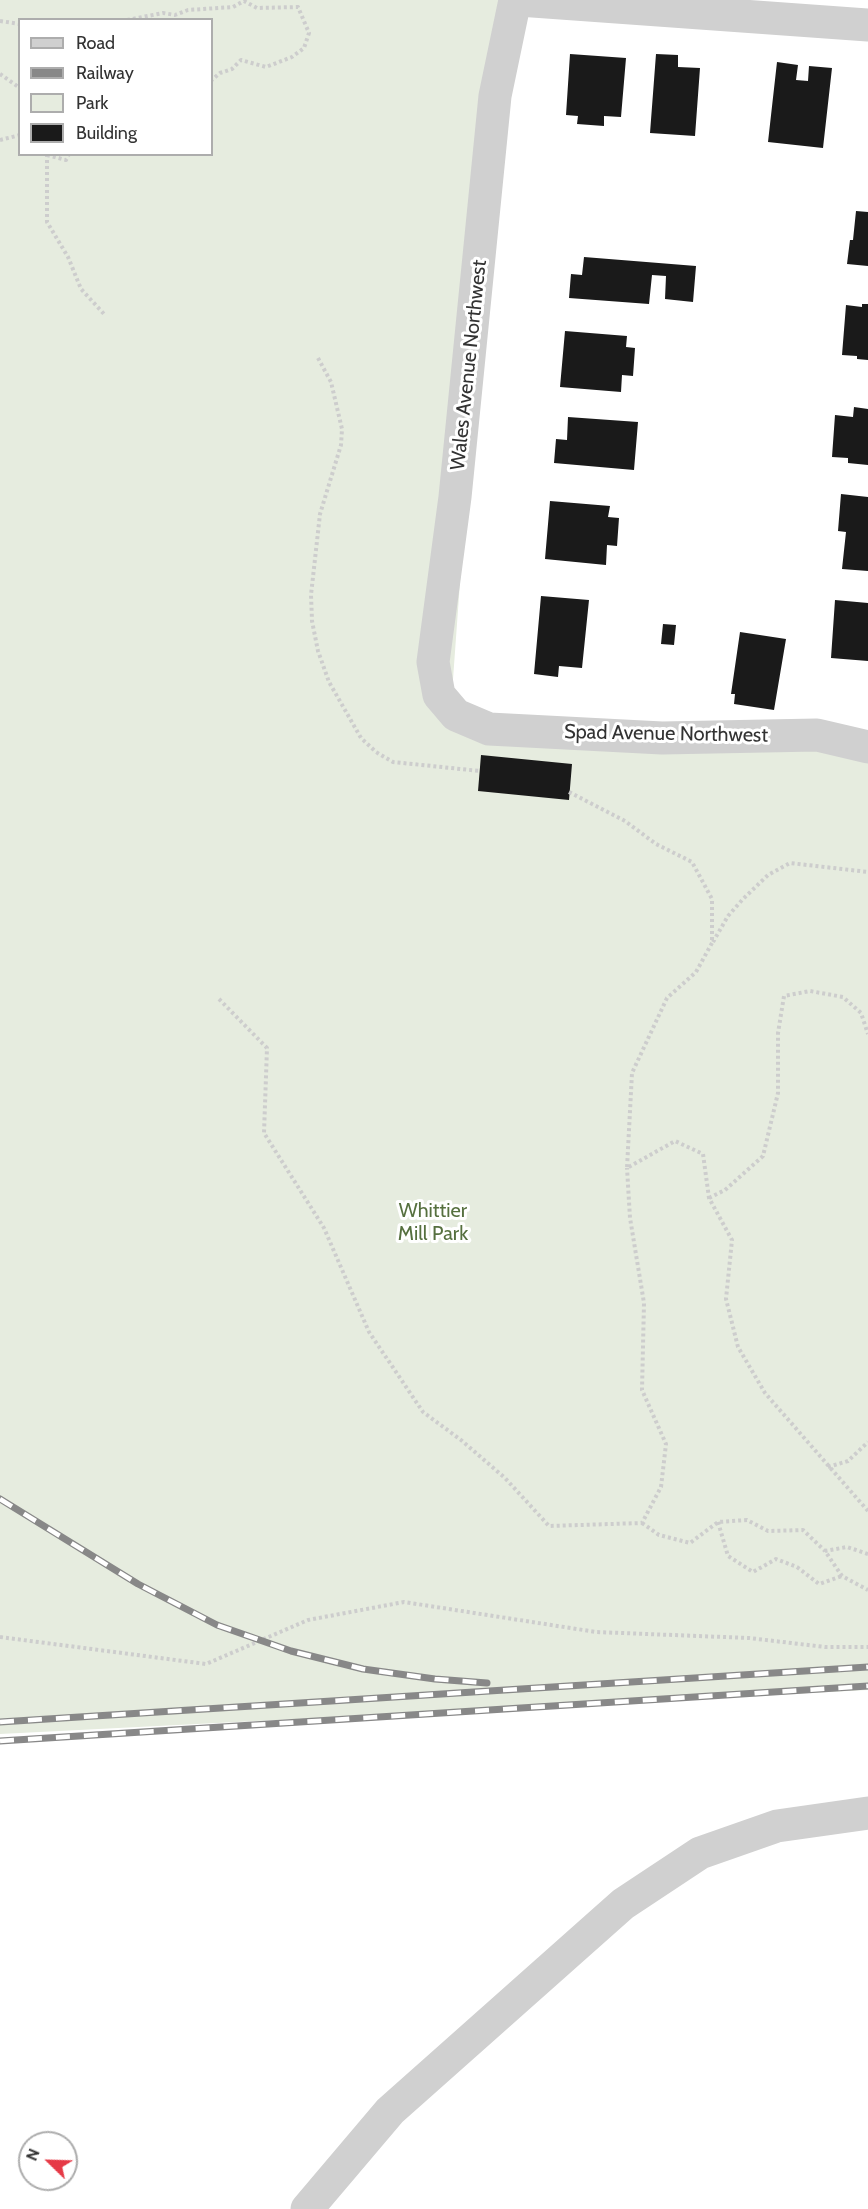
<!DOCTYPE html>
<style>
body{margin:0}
#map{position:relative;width:868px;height:2209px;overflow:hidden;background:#fff;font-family:Cabin,sans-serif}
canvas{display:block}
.legend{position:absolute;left:18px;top:18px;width:195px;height:138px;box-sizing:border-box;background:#fff;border:2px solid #adadad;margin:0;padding:8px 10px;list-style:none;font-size:18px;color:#333}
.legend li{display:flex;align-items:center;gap:12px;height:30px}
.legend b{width:30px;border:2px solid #adadad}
.north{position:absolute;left:18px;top:2131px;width:60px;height:60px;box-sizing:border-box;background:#fff;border:2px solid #adadad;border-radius:50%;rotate:293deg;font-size:16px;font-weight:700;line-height:24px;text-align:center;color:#333}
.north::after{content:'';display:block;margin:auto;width:21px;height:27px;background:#e63946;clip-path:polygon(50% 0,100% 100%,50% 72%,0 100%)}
</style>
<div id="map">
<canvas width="868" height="2209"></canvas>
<ul class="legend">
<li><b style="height:8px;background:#d0d0d0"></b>Road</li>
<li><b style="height:8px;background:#888"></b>Railway</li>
<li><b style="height:16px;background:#e6ecdf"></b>Park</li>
<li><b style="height:16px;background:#1a1a1a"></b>Building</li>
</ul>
<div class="north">N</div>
</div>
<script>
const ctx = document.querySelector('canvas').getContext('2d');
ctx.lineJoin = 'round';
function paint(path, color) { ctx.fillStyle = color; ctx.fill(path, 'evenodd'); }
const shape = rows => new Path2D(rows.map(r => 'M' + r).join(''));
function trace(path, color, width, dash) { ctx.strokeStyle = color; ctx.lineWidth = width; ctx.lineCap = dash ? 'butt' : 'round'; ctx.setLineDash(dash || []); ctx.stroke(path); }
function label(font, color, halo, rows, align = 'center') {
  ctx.font = font + ' Cabin,sans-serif'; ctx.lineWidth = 6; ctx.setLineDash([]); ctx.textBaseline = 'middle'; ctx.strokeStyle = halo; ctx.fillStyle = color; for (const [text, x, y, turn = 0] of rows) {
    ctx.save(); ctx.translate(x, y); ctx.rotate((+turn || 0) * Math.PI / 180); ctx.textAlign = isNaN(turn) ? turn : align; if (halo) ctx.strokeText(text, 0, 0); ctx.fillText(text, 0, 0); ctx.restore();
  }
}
paint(shape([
 [0,0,502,0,451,707,465,720,868,747,868,1690,0,1734],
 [20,20,212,20,212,154,20,154]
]), '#e6ecdf');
paint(shape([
 [570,54,626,58,621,117,604,116,604,126,577,124,578,116,566,115],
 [656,54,678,55,678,67,700,68,695,136,650,133],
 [777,62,798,65,796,80,808,81,809,66,832,68,823,148,768,142],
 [856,211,868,212,868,266,847,264,850,240,853,240],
 [584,257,696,266,693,302,665,299,666,276,652,275,649,304,569,298,571,274,582,275],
 [862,304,868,304,868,360,857,359,857,356,842,355,846,305,862,307],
 [565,331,627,336,626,347,635,348,633,376,622,375,621,392,560,387],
 [854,407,868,409,868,465,848,463,848,458,832,457,835,415,853,417],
 [568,417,638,422,634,470,554,463,556,439,567,440],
 [841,494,868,497,868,571,842,569,846,532,838,531],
 [550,501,610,506,608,517,619,518,617,546,607,545,606,565,545,559],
 [541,596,589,600,582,668,559,666,558,677,534,674],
 [835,600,868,603,868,661,831,658],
 [663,624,676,625,674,645,661,644],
 [740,632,786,639,774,710,734,704,735,694,731,694],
 [481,755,572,764,569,800,478,791]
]), '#1a1a1a');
trace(shape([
 [127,20,163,13,175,15,188,10,233,7,244,1,257,8,298,7,309,33,304,48,292,57,266,67,241,60,232,69,220,73,212,80],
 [0,21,20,24],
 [0,74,20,88],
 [0,140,20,135],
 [47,154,47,222,68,257,81,289,104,314],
 [47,155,66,160,69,154],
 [318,358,331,382,342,429,341,445,320,514,311,595,312,621,318,651,329,682,361,738,376,752,393,762,480,771],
 [569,792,625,821,656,844,692,862,712,899,712,943,696,972,667,998,632,1073,627,1168,675,1141,703,1154,709,1198,732,1240,726,1299,738,1347,765,1393,868,1511],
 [713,942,728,916,743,899,768,875,790,863,868,872],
 [219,999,267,1048,264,1133,324,1228,369,1332,423,1412,461,1440,505,1478,549,1526,642,1523,661,1487,666,1444,642,1390,644,1303,630,1218,627,1168],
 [709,1198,725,1190,763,1156,778,1093,778,1033,784,996,810,991,843,997,861,1013,868,1034],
 [828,1467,848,1461,868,1442],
 [718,1522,728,1556,753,1572,776,1559,797,1567,819,1584,842,1576],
 [642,1523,659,1535,690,1543,718,1522,747,1520,768,1531,803,1530,825,1551],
 [868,1554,847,1547,825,1551,842,1576,868,1590],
 [0,1637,206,1664,308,1620,404,1602,596,1632,749,1638,825,1647,868,1647]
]), '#cdcdcd', 4, [3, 3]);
trace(shape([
 [515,0,495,96,455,497,433,662,439,695,456,715,489,729,662,738,817,735,868,747],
 [519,0,868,25],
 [307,2209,390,2111,623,1904,700,1853,777,1826,868,1813]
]), '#d0d0d0', 33);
const rail = shape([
 [0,1499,138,1584,217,1625,291,1651,363,1669,435,1679,487,1683],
 [0,1722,868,1667],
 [0,1741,868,1686]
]);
trace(rail, '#888', 7);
trace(rail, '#fff', 4.5, [14]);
label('20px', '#333', '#fff', [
 ["Wales Avenue Northwest",469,365,-84],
 ["Spad Avenue Northwest",666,734,1]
]);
label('20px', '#56703f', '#fff', [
 ["Whittier",433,1211],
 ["Mill Park",433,1234]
]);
</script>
